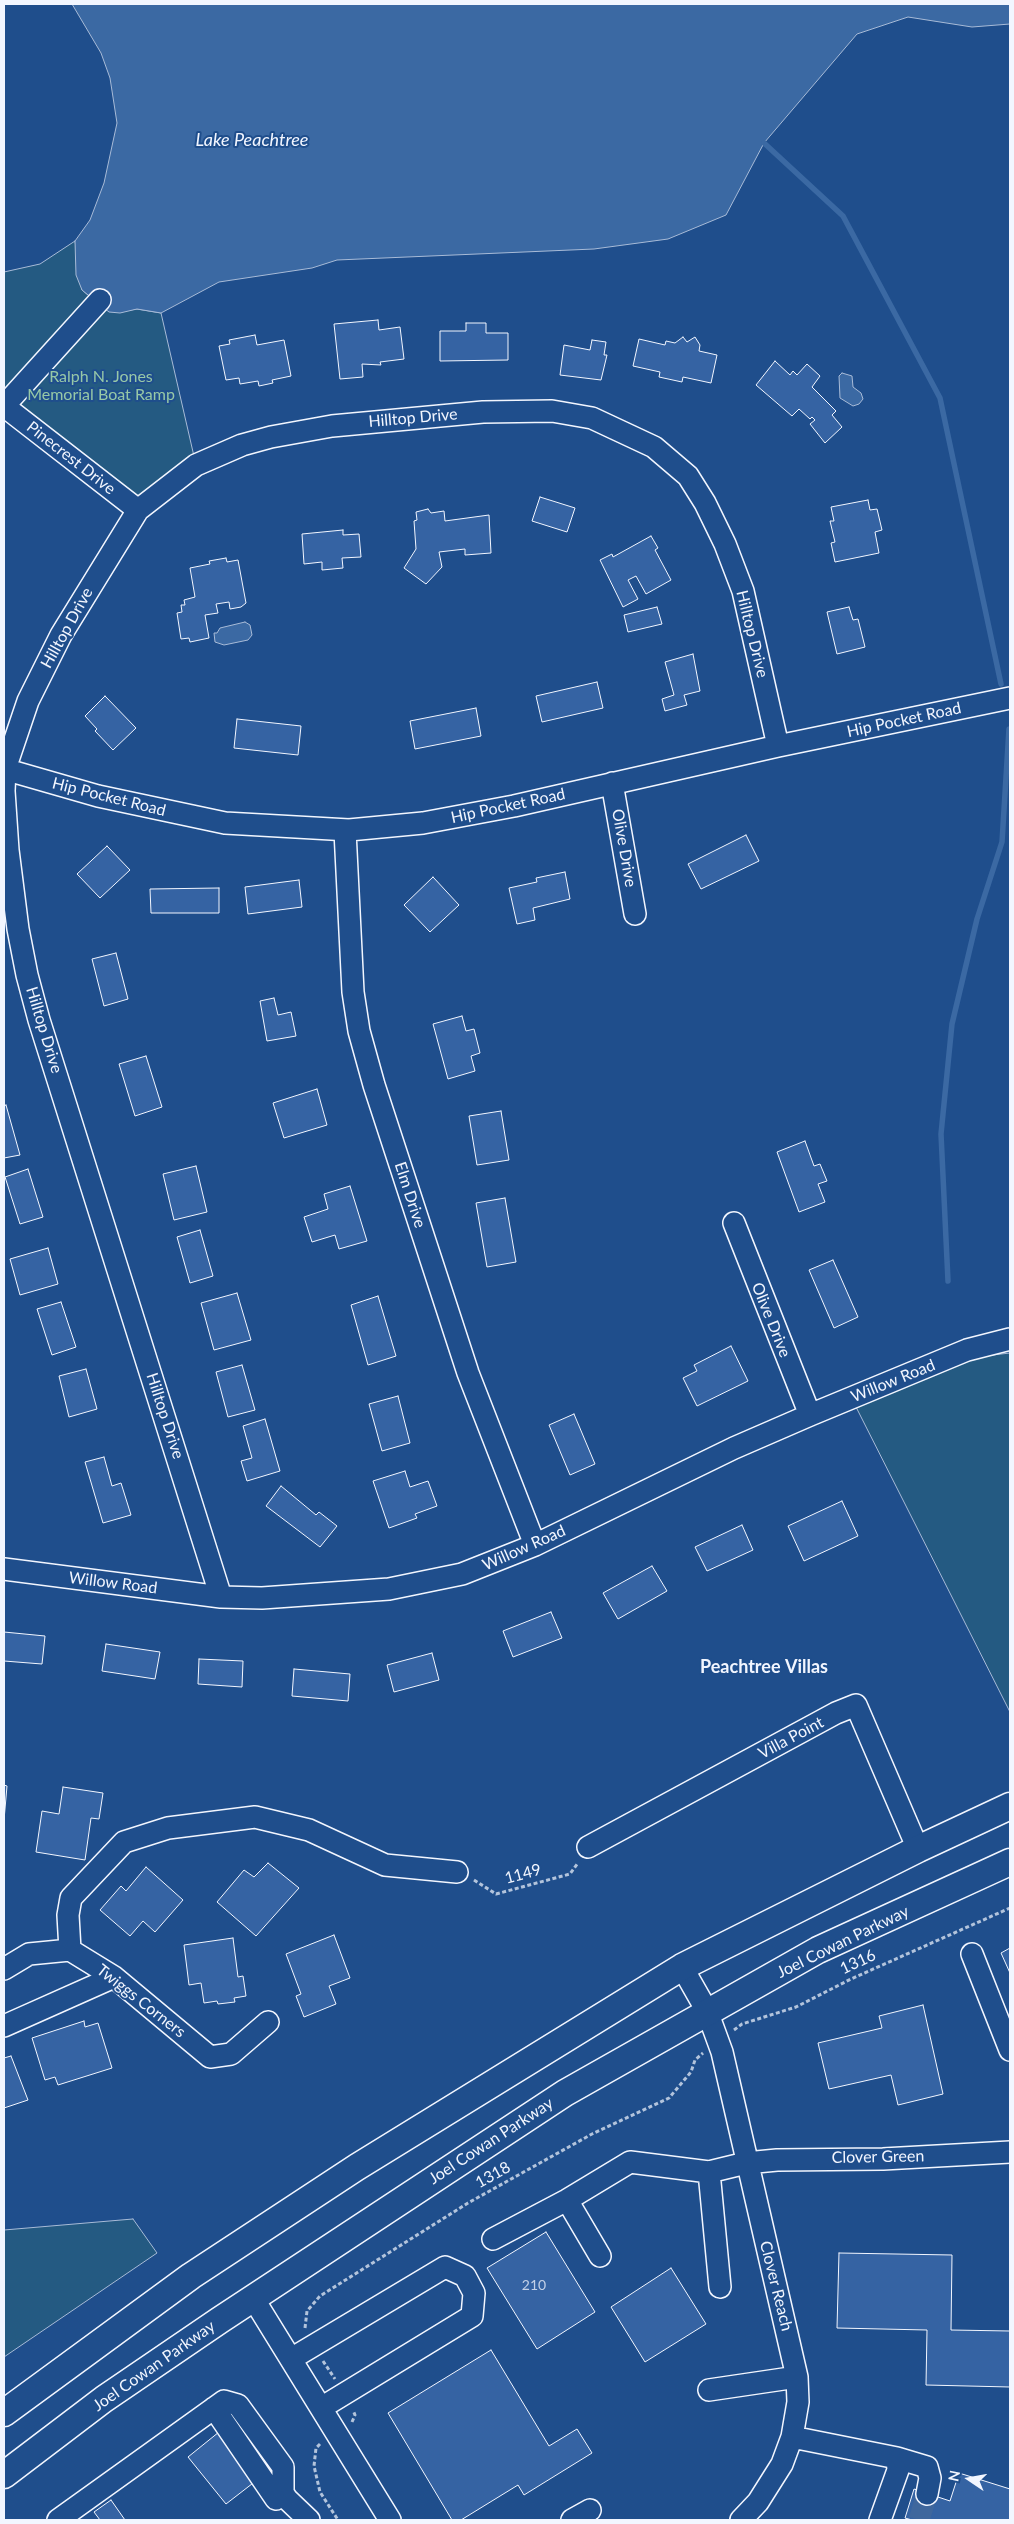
<!DOCTYPE html>
<style>
body{margin:0}
#map{position:relative;width:1014px;height:2524px;overflow:hidden;background:#1f4e8c;font-family:Lato,sans-serif}
canvas{display:block}
.frame{position:absolute;inset:0;border:5px solid #f2f6ff;pointer-events:none}
.north{position:absolute;left:944px;top:2454px;width:50px;height:50px;-webkit-text-stroke:4px #1f4e8c;paint-order:stroke;rotate:282deg;font-size:14px;font-weight:700;line-height:20px;text-align:center;color:#f2f6ff}
.north::after{content:'';display:block;margin:auto;width:18px;height:22px;background:#f2f6ff;clip-path:polygon(50% 0,100% 100%,50% 72%,0 100%)}
</style>
<div id="map">
<canvas width="1014" height="2524"></canvas>
<div class="frame"></div>
<div class="north">N</div>
</div>
<script>
const ctx = document.querySelector('canvas').getContext('2d');
ctx.lineJoin = 'round';
function paint(path, color) { ctx.fillStyle = color; ctx.fill(path, 'evenodd'); }
const shape = rows => new Path2D(rows.map(r => 'M' + r).join(''));
function trace(path, color, width, dash) { ctx.strokeStyle = color; ctx.lineWidth = width; ctx.lineCap = dash ? 'butt' : 'round'; ctx.setLineDash(dash || []); ctx.stroke(path); }
function label(font, color, halo, rows, align = 'center') {
  ctx.font = font + ' Lato,sans-serif'; ctx.lineWidth = 4; ctx.setLineDash([]); ctx.textBaseline = 'middle'; ctx.strokeStyle = halo; ctx.fillStyle = color; for (const [text, x, y, turn = 0] of rows) {
    ctx.save(); ctx.translate(x, y); ctx.rotate((+turn || 0) * Math.PI / 180); ctx.textAlign = isNaN(turn) ? turn : align; if (halo) ctx.strokeText(text, 0, 0); ctx.fillText(text, 0, 0); ctx.restore();
  }
}
const green = shape([
 [75,241,82,290,88,295,130,310,137,309,161,313,196,465,138,510,4,406,4,272,40,264,75,241],
 [1010,1353,1010,1712,855,1405,895,1386,984,1356,1010,1353],
 [133,2219,157,2253,4,2357,4,2230,133,2219]
]);
paint(green, '#245a82');
trace(green, '#a8bbd7', 1);
const water = shape([
 [72,4,1010,4,1010,24,972,27,908,17,857,34,764,143,726,215,668,239,594,249,337,260,312,268,219,282,161,313,137,309,120,313,109,312,88,295,82,290,76,275,75,241,90,220,104,183,117,123,110,78,101,53,72,4],
 [842,373,852,376,853,387,861,393,863,399,859,404,853,406,840,398,839,376,842,373],
 [245,622,250,625,252,635,248,640,224,645,215,642,214,633,217,633,220,628,245,622]
]);
paint(water, '#3b69a3');
trace(water, '#a8bbd7', 1);
trace(shape([
 [764,143,843,216,940,398,1001,684],
 [948,1281,941,1134,952,1024,977,919,1002,842,1009,729]
]), '#3b69a3', 5.5);
const building = shape([
 [378,320,379,330,400,327,404,359,380,362,381,365,362,364,363,377,340,379,334,324,378,320],
 [466,323,486,323,486,333,508,333,508,360,440,361,440,331,466,331,466,323],
 [255,335,257,345,284,340,291,376,272,380,273,383,259,386,258,381,240,384,239,378,226,380,219,346,230,344,229,340,255,335],
 [683,337,687,342,695,337,700,345,699,351,717,355,711,383,683,377,682,382,659,377,660,372,633,366,639,339,665,345,666,341,675,343,683,337],
 [592,340,606,342,604,355,607,355,601,380,560,375,564,345,590,350,592,340],
 [775,361,790,375,793,371,797,375,807,364,820,376,812,387,836,411,832,415,842,427,825,443,810,424,815,420,812,417,810,419,799,409,792,416,756,385,775,361],
 [540,497,575,508,567,532,532,521,540,497],
 [868,500,870,510,877,509,882,530,875,532,879,553,835,562,831,543,835,542,830,521,834,521,831,507,868,500],
 [428,509,431,513,444,511,445,521,489,515,491,553,465,555,465,549,439,552,442,567,426,584,404,568,416,549,414,521,417,520,416,512,428,509],
 [343,530,343,535,359,534,361,557,342,558,343,568,322,570,322,562,304,564,302,534,343,530],
 [651,536,658,548,655,550,671,580,646,594,636,576,628,580,638,599,623,607,600,560,612,554,613,557,651,536],
 [226,558,227,562,238,560,246,603,241,607,230,609,229,602,216,604,218,613,205,615,209,638,190,642,189,638,181,639,177,613,182,612,181,605,185,605,184,600,195,597,190,568,210,564,209,561,226,558],
 [657,607,662,624,628,632,624,615,657,607],
 [849,607,853,620,858,619,865,647,837,654,827,612,849,607],
 [693,654,700,691,684,695,687,705,665,711,662,699,674,695,665,662,693,654],
 [597,682,603,708,542,722,536,696,597,682],
 [105,696,136,728,113,750,95,731,97,729,85,716,105,696],
 [476,708,481,736,415,749,410,721,476,708],
 [237,719,301,726,298,755,234,748,237,719],
 [746,835,759,861,701,889,688,864,746,835],
 [107,846,130,870,100,898,77,874,107,846],
 [565,872,570,899,533,908,535,920,517,924,509,888,537,882,536,878,565,872],
 [433,877,459,905,430,932,404,905,433,877],
 [299,880,302,907,248,914,245,887,299,880],
 [219,888,219,913,151,913,150,889,219,888],
 [116,953,128,999,104,1006,92,959,116,953],
 [274,998,278,1015,291,1012,296,1036,267,1041,260,1001,274,998],
 [462,1016,466,1031,474,1029,480,1053,471,1056,475,1071,448,1079,433,1024,462,1016],
 [146,1056,162,1107,135,1116,119,1064,146,1056],
 [317,1089,327,1125,284,1138,273,1103,317,1089],
 [6,1105,20,1155,4,1158,4,1106,6,1105],
 [501,1111,509,1160,477,1165,469,1116,501,1111],
 [805,1141,814,1166,820,1164,827,1181,818,1184,825,1202,799,1212,777,1152,805,1141],
 [196,1166,207,1212,174,1220,163,1174,196,1166],
 [28,1169,43,1217,20,1224,5,1177,28,1169],
 [350,1186,367,1241,339,1249,335,1235,312,1242,304,1217,328,1209,324,1194,350,1186],
 [505,1198,516,1262,487,1267,476,1203,505,1198],
 [200,1230,213,1276,190,1283,177,1237,200,1230],
 [48,1248,58,1284,20,1295,10,1259,48,1248],
 [833,1260,858,1317,834,1328,809,1270,833,1260],
 [237,1293,251,1340,214,1350,201,1303,237,1293],
 [378,1296,396,1356,368,1365,351,1305,378,1296],
 [61,1302,76,1347,52,1355,37,1309,61,1302],
 [731,1346,748,1381,697,1406,683,1378,697,1371,694,1365,731,1346],
 [242,1365,255,1410,228,1417,216,1372,242,1365],
 [86,1369,97,1409,69,1417,59,1376,86,1369],
 [398,1396,410,1443,382,1451,369,1404,398,1396],
 [574,1414,595,1464,570,1475,549,1425,574,1414],
 [265,1419,280,1471,247,1481,241,1461,252,1458,243,1426,265,1419],
 [104,1457,112,1486,121,1483,131,1515,103,1523,85,1462,104,1457],
 [405,1471,410,1487,428,1481,437,1506,415,1514,417,1518,389,1528,373,1481,405,1471],
 [281,1486,316,1515,319,1512,337,1526,320,1547,266,1506,281,1486],
 [842,1501,858,1536,804,1561,788,1526,842,1501],
 [742,1525,753,1550,707,1571,695,1547,742,1525],
 [652,1566,667,1591,618,1619,603,1593,652,1566],
 [551,1612,562,1638,513,1657,503,1631,551,1612],
 [4,1632,45,1636,42,1664,4,1661,4,1632],
 [106,1644,160,1652,155,1679,102,1671,106,1644],
 [432,1653,439,1680,394,1692,387,1665,432,1653],
 [199,1659,243,1661,242,1687,198,1684,199,1659],
 [294,1669,350,1674,348,1701,292,1696,294,1669],
 [4,1785,7,1786,4,1820,4,1785],
 [63,1787,103,1793,99,1819,91,1818,85,1860,36,1852,42,1811,59,1814,63,1787],
 [268,1863,299,1888,256,1936,217,1902,244,1870,254,1877,268,1863],
 [146,1867,183,1900,155,1932,143,1921,130,1936,100,1910,121,1886,126,1891,146,1867],
 [334,1935,350,1978,329,1986,336,2004,304,2017,296,1996,301,1994,286,1954,334,1935],
 [233,1938,238,1977,243,1976,246,1996,234,1998,235,2002,218,2004,217,2001,204,2003,201,1983,189,1985,184,1945,233,1938],
 [1010,1948,1010,1973,1001,1953,1010,1948],
 [923,2005,943,2094,898,2105,891,2075,829,2089,818,2043,882,2028,879,2016,923,2005],
 [84,2021,85,2027,98,2023,112,2068,58,2085,55,2077,45,2080,32,2038,84,2021],
 [11,2056,28,2100,4,2108,4,2058,11,2056],
 [546,2232,595,2312,537,2349,487,2268,546,2232],
 [839,2253,952,2255,951,2330,1010,2331,1010,2387,926,2385,927,2330,837,2328,839,2253],
 [671,2268,706,2324,645,2362,611,2307,671,2268],
 [491,2350,549,2446,577,2429,592,2453,524,2495,518,2485,461,2520,452,2520,388,2413,491,2350],
 [219,2432,257,2480,226,2504,188,2457,219,2432],
 [959,2473,1010,2489,1010,2520,912,2520,905,2518,914,2489,950,2501,959,2473],
 [111,2500,125,2520,100,2520,94,2512,111,2500]
]);
paint(building, '#3563a3');
trace(building, '#f2f6ff', 1);
trace(shape([
 [919,2520,927,2494]
]), '#3f679d', 21, [21, 11]);
const minor = shape([
 [4,406,138,510],
 [4,406,100,300],
 [4,769,98,796,225,823,349,830,423,823,514,806,778,746,1010,698],
 [612,783,635,914],
 [345,831,353,992,359,1031,374,1085,468,1373,535,1545],
 [734,1223,810,1415],
 [4,1569,221,1597,262,1598,389,1589,462,1574,535,1545,734,1448,810,1415,967,1350,1010,1339],
 [221,1597,39,1020,27,975,18,929,8,850,4,791,5,769,28,701,61,635,138,510,196,465,242,445,271,437,332,426,483,412,552,411,592,418,654,447,688,476,705,503,725,544,743,591,778,746],
 [588,1847,836,1713,856,1705,918,1849],
 [70,1950,68,1915,71,1898,124,1842,168,1828,255,1817,309,1830,385,1865,457,1872],
 [972,1954,1010,2050],
 [682,1967,707,2011,722,2052,797,2377,798,2402,792,2437,782,2464,758,2502,741,2520],
 [4,1969,29,1954,70,1950,114,1977,210,2057,231,2054,268,2022],
 [4,2026,114,1977],
 [709,2172,720,2287],
 [567,2200,600,2256],
 [493,2239,567,2200,630,2162,709,2172,746,2163,777,2160,883,2159,1010,2152],
 [253,2298,390,2520],
 [291,2359,445,2267,465,2276,474,2293,472,2316,321,2408],
 [709,2390,797,2377],
 [214,2408,276,2499],
 [792,2437,897,2458,898,2470,880,2520],
 [897,2458,927,2467,930,2478,927,2494],
 [58,2520,224,2401,238,2405,283,2467,283,2493,287,2499,309,2520],
 [572,2520,590,2510]
]);
const major = shape([
 [4,2413,191,2276,357,2167,682,1967,918,1849,1010,1806],
 [4,2475,104,2399,220,2320,565,2093,818,1950,1010,1862]
]);
trace(minor, '#f2f6ff', 24);
trace(major, '#f2f6ff', 29);
trace(shape([
 [474,1880,496,1894,570,1874,578,1863],
 [734,2030,742,2024,796,2007,851,1979,1010,1908],
 [305,2328,307,2311,320,2296,468,2203,592,2134,669,2098,691,2072,695,2060,703,2053],
 [323,2361,335,2379],
 [352,2422,355,2415,353,2410],
 [320,2444,316,2448,314,2466,320,2492,338,2520]
]), '#b3c4dc', 3, [4, 2.5]);
trace(minor, '#1f4e8c', 21);
trace(major, '#1f4e8c', 26);
label('14px', '#c3d1e8', null, [
 ["210",534,2285]
]);
label('16px', '#97c8a6', '#1f4e8c', [
 ["Ralph N. Jones",101,377],
 ["Memorial Boat Ramp",101,395]
]);
label('16px', '#f2f6ff', '#1f4e8c', [
 ["Hilltop Drive",413,418,-5],
 ["Pinecrest Drive",71,458,38],
 ["Hilltop Drive",67,628,-61],
 ["Hilltop Drive",752,634,76],
 ["Hip Pocket Road",904,720,-12],
 ["Hip Pocket Road",109,797,14],
 ["Hip Pocket Road",508,806,-12],
 ["Olive Drive",624,848,80],
 ["Hilltop Drive",44,1030,73],
 ["Elm Drive",410,1195,72],
 ["Olive Drive",771,1320,68],
 ["Willow Road",893,1381,-22],
 ["Hilltop Drive",165,1416,72],
 ["Willow Road",524,1548,-24],
 ["Willow Road",113,1583,7],
 ["Villa Point",791,1738,-28],
 ["1149",523,1874,-15],
 ["Joel Cowan Parkway",843,1942,-26],
 ["1316",858,1962,-25],
 ["Twiggs Corners",141,2001,38],
 ["Joel Cowan Parkway",491,2141,-33],
 ["Clover Green",878,2157,-1],
 ["1318",493,2175,-29],
 ["Clover Reach",776,2286,76],
 ["Joel Cowan Parkway",154,2366,-35]
]);
label('italic 18px', '#f2f6ff', '#1f4e8c', [
 ["Lake Peachtree",252,140]
]);
label('bold 18px', '#f2f6ff', '#1f4e8c', [
 ["Peachtree Villas",764,1667]
]);
</script>
